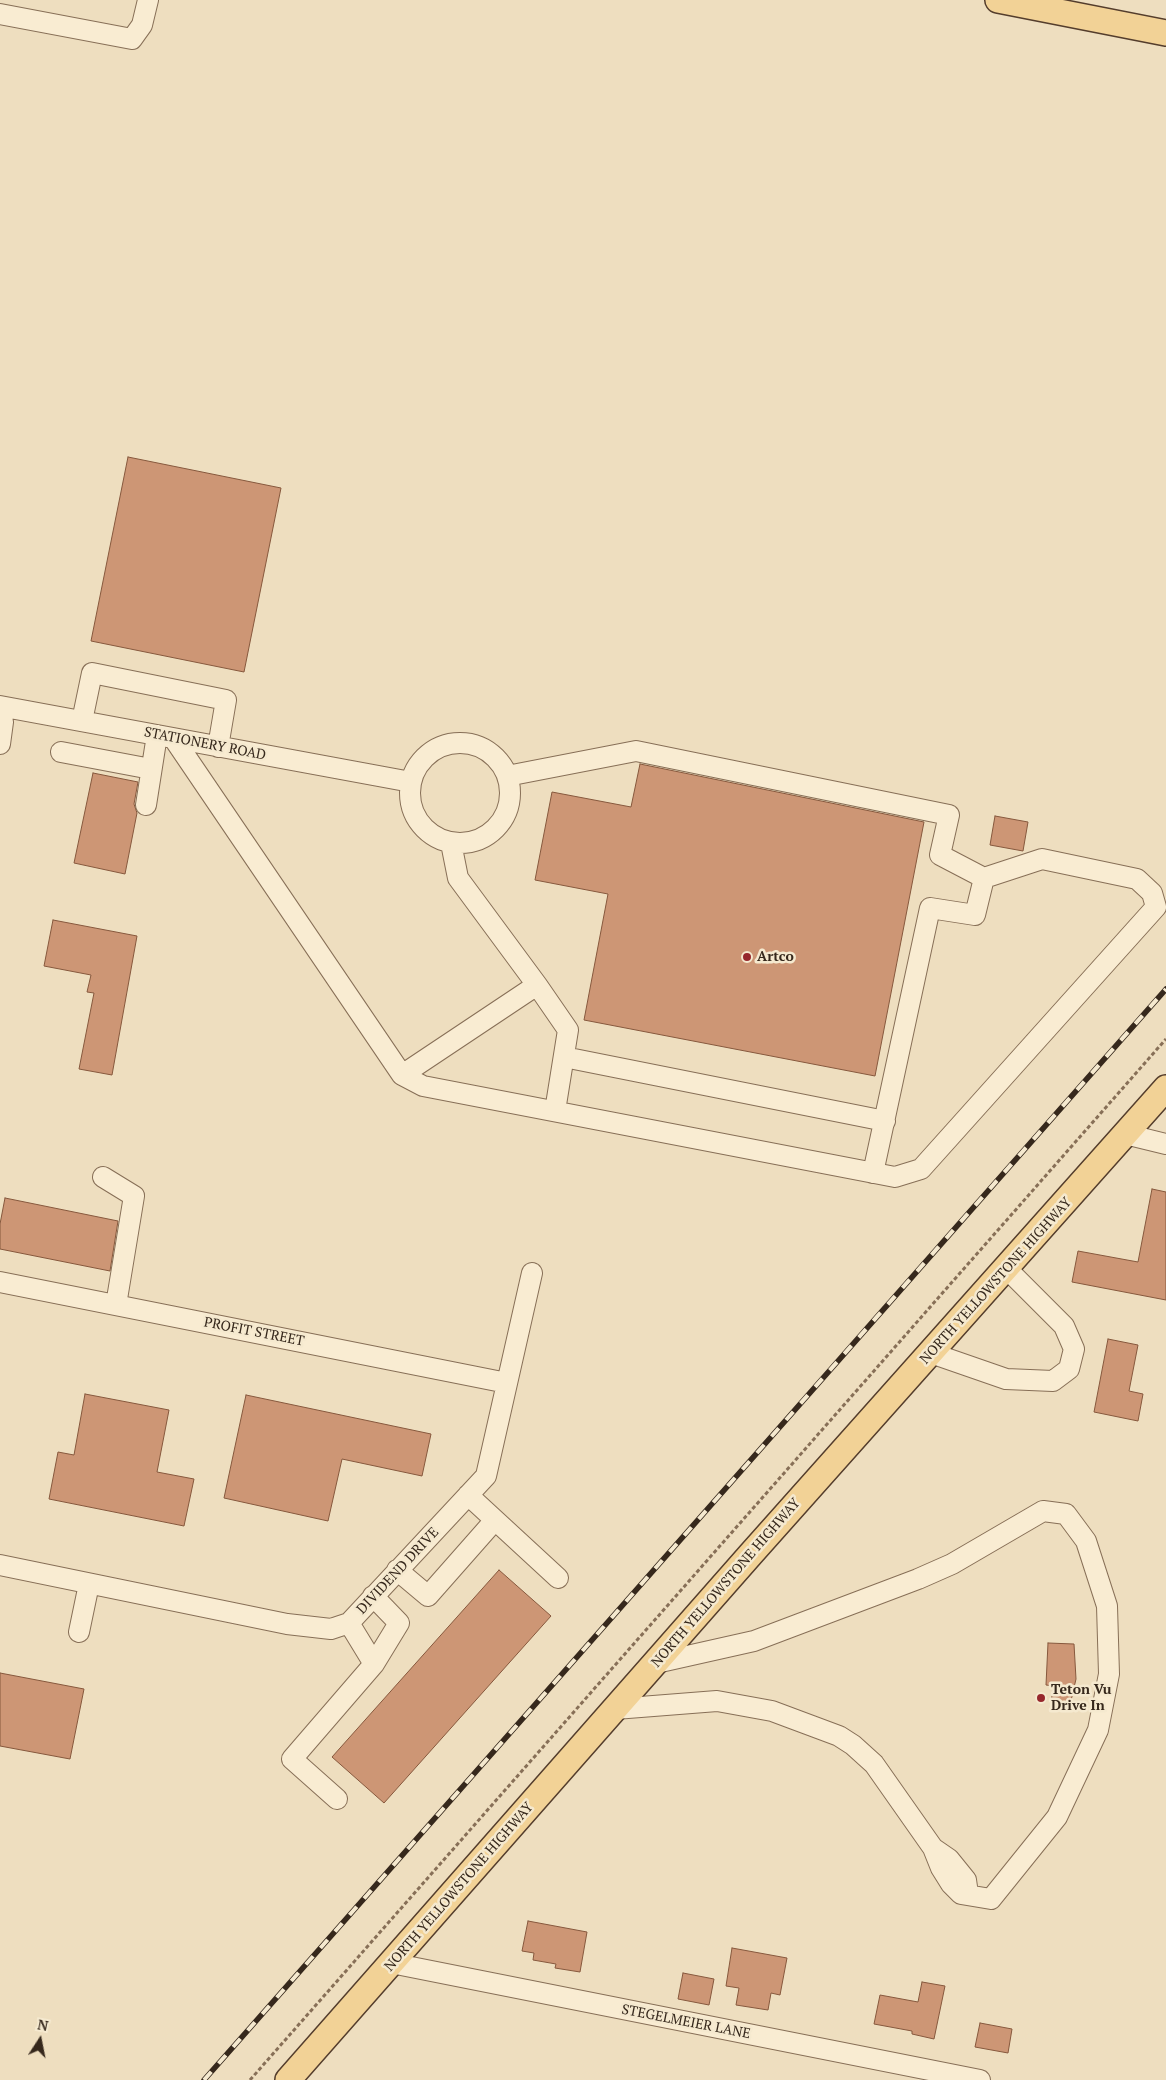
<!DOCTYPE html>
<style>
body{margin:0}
#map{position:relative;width:1166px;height:2080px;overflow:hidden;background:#eedebf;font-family:"PT Serif",serif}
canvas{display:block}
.north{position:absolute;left:15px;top:2015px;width:50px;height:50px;-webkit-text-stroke:4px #f5e9cf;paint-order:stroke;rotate:11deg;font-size:14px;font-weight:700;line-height:20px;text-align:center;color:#36281c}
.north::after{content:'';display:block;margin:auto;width:18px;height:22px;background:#36281c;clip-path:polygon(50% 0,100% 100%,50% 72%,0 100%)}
</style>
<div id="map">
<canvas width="1166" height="2080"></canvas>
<div class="north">N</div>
</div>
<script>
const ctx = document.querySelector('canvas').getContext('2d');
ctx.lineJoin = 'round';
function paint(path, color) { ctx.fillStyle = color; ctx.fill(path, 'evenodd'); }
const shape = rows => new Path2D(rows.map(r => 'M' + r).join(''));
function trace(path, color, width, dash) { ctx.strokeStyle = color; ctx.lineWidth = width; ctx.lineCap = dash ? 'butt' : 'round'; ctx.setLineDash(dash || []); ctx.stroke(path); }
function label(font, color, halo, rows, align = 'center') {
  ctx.font = font + ' "PT Serif",serif'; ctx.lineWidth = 5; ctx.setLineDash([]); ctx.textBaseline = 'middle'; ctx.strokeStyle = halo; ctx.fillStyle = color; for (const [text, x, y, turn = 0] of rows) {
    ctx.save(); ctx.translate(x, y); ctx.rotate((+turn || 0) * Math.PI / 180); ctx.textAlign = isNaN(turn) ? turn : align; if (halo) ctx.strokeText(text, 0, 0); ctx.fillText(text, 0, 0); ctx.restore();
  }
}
const building = shape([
 [128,457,281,488,244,672,91,641,128,457],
 [640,764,924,822,875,1076,584,1020,608,894,535,880,552,792,631,807,640,764],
 [93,773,138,782,134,804,137,813,125,874,74,863,93,773],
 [995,816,1028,822,1023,851,990,845,995,816],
 [53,920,137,936,112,1075,79,1069,94,993,87,992,91,975,44,966,53,920],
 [1152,1189,1166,1192,1166,1300,1072,1282,1078,1251,1138,1262,1152,1189],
 [5,1198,118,1221,110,1271,0,1249,0,1224,5,1198],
 [1108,1339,1138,1345,1129,1391,1143,1394,1138,1421,1094,1412,1108,1339],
 [85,1394,169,1410,157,1472,194,1479,184,1526,49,1499,58,1452,74,1455,85,1394],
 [246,1395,431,1434,422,1476,342,1459,328,1521,224,1498,246,1395],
 [499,1570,551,1616,384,1803,332,1757,499,1570],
 [1048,1643,1074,1644,1076,1679,1070,1705,1051,1701,1054,1686,1046,1685,1048,1643],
 [0,1673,84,1689,70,1759,0,1746,0,1673],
 [528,1921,587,1932,580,1972,555,1968,556,1964,533,1960,534,1953,522,1951,528,1921],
 [732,1948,787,1958,780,1995,771,1993,768,2010,736,2005,739,1988,726,1986,732,1948],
 [683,1973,714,1979,709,2005,678,1999,683,1973],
 [922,1982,945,1986,934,2039,912,2034,912,2031,874,2024,880,1995,918,2002,922,1982],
 [980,2023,1012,2029,1008,2053,975,2047,980,2023]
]);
paint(building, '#cd9675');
trace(building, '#86583d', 1);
const minor = shape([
 [0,14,132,39,142,25,148,0],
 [0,706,411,782],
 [0,717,3,722,0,744],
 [82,721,92,673,226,700,218,747],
 [174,739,402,1075,423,1086,895,1177,921,1169,1156,907,1152,893,1137,879,1042,859,984,878,940,855,949,815,636,751,507,776],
 '410 793a50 50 0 1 1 100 0a50 50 0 1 1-100 0Z',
 [61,752,151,769],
 [146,805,157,735],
 [451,843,458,878,537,985,568,1030,555,1111],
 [564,1057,885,1121],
 [402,1075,537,985],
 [1125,1134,1166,1144],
 [873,1173,930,908,975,915,984,878],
 [103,1177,134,1196,116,1305],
 [0,1282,507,1383],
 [931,1353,1006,1379,1053,1381,1069,1369,1074,1349,1064,1326,1007,1269],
 [468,1495,558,1578],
 [0,1565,287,1624,331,1629,349,1623,486,1476,532,1273],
 [397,1570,428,1596,495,1520],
 [349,1623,374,1664],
 [79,1632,89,1584],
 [656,1663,754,1641,918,1579,952,1564,1043,1511,1066,1514,1086,1541,1107,1606,1109,1674,1098,1730,1057,1817,991,1899,961,1894,951,1884,941,1868,933,1848],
 [615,1709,717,1701,772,1711,839,1736,853,1745,874,1764,933,1848,949,1859,966,1880,968,1894],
 [337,1799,292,1759,374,1664,399,1623,373,1596],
 [391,1963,980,2080]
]);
const major = shape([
 [998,0,1166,33],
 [288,2080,750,1555,1166,1088]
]);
trace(minor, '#876f57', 22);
trace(major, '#543d2c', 28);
trace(shape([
 [250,2080,1166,1039]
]), '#876f57', 3, [4, 2.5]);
trace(minor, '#f9ecd2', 20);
trace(major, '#f2d296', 25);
const rail = shape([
 [204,2080,1166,989]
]);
trace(rail, '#36281c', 5.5);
trace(rail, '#f5e9cf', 4, [11]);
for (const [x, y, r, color] of [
 [747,957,5,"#96272c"],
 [1041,1698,5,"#96272c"]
]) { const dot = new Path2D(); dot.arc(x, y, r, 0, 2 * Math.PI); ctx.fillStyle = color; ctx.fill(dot); trace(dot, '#f5e9cf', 2); }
label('14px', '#36281c', '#f5e9cf', [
 ["STATIONERY ROAD",205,744,11],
 ["NORTH YELLOWSTONE HIGHWAY",996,1281,-48],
 ["PROFIT STREET",254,1332,11],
 ["DIVIDEND DRIVE",398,1571,-47],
 ["NORTH YELLOWSTONE HIGHWAY",726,1583,-49],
 ["NORTH YELLOWSTONE HIGHWAY",459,1887,-49],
 ["STEGELMEIER LANE",686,2022,11]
]);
label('bold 14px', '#36281c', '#f5e9cf', [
 ["Artco",757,957],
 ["Teton Vu",1051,1690],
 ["Drive In",1051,1706]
], 'left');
</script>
